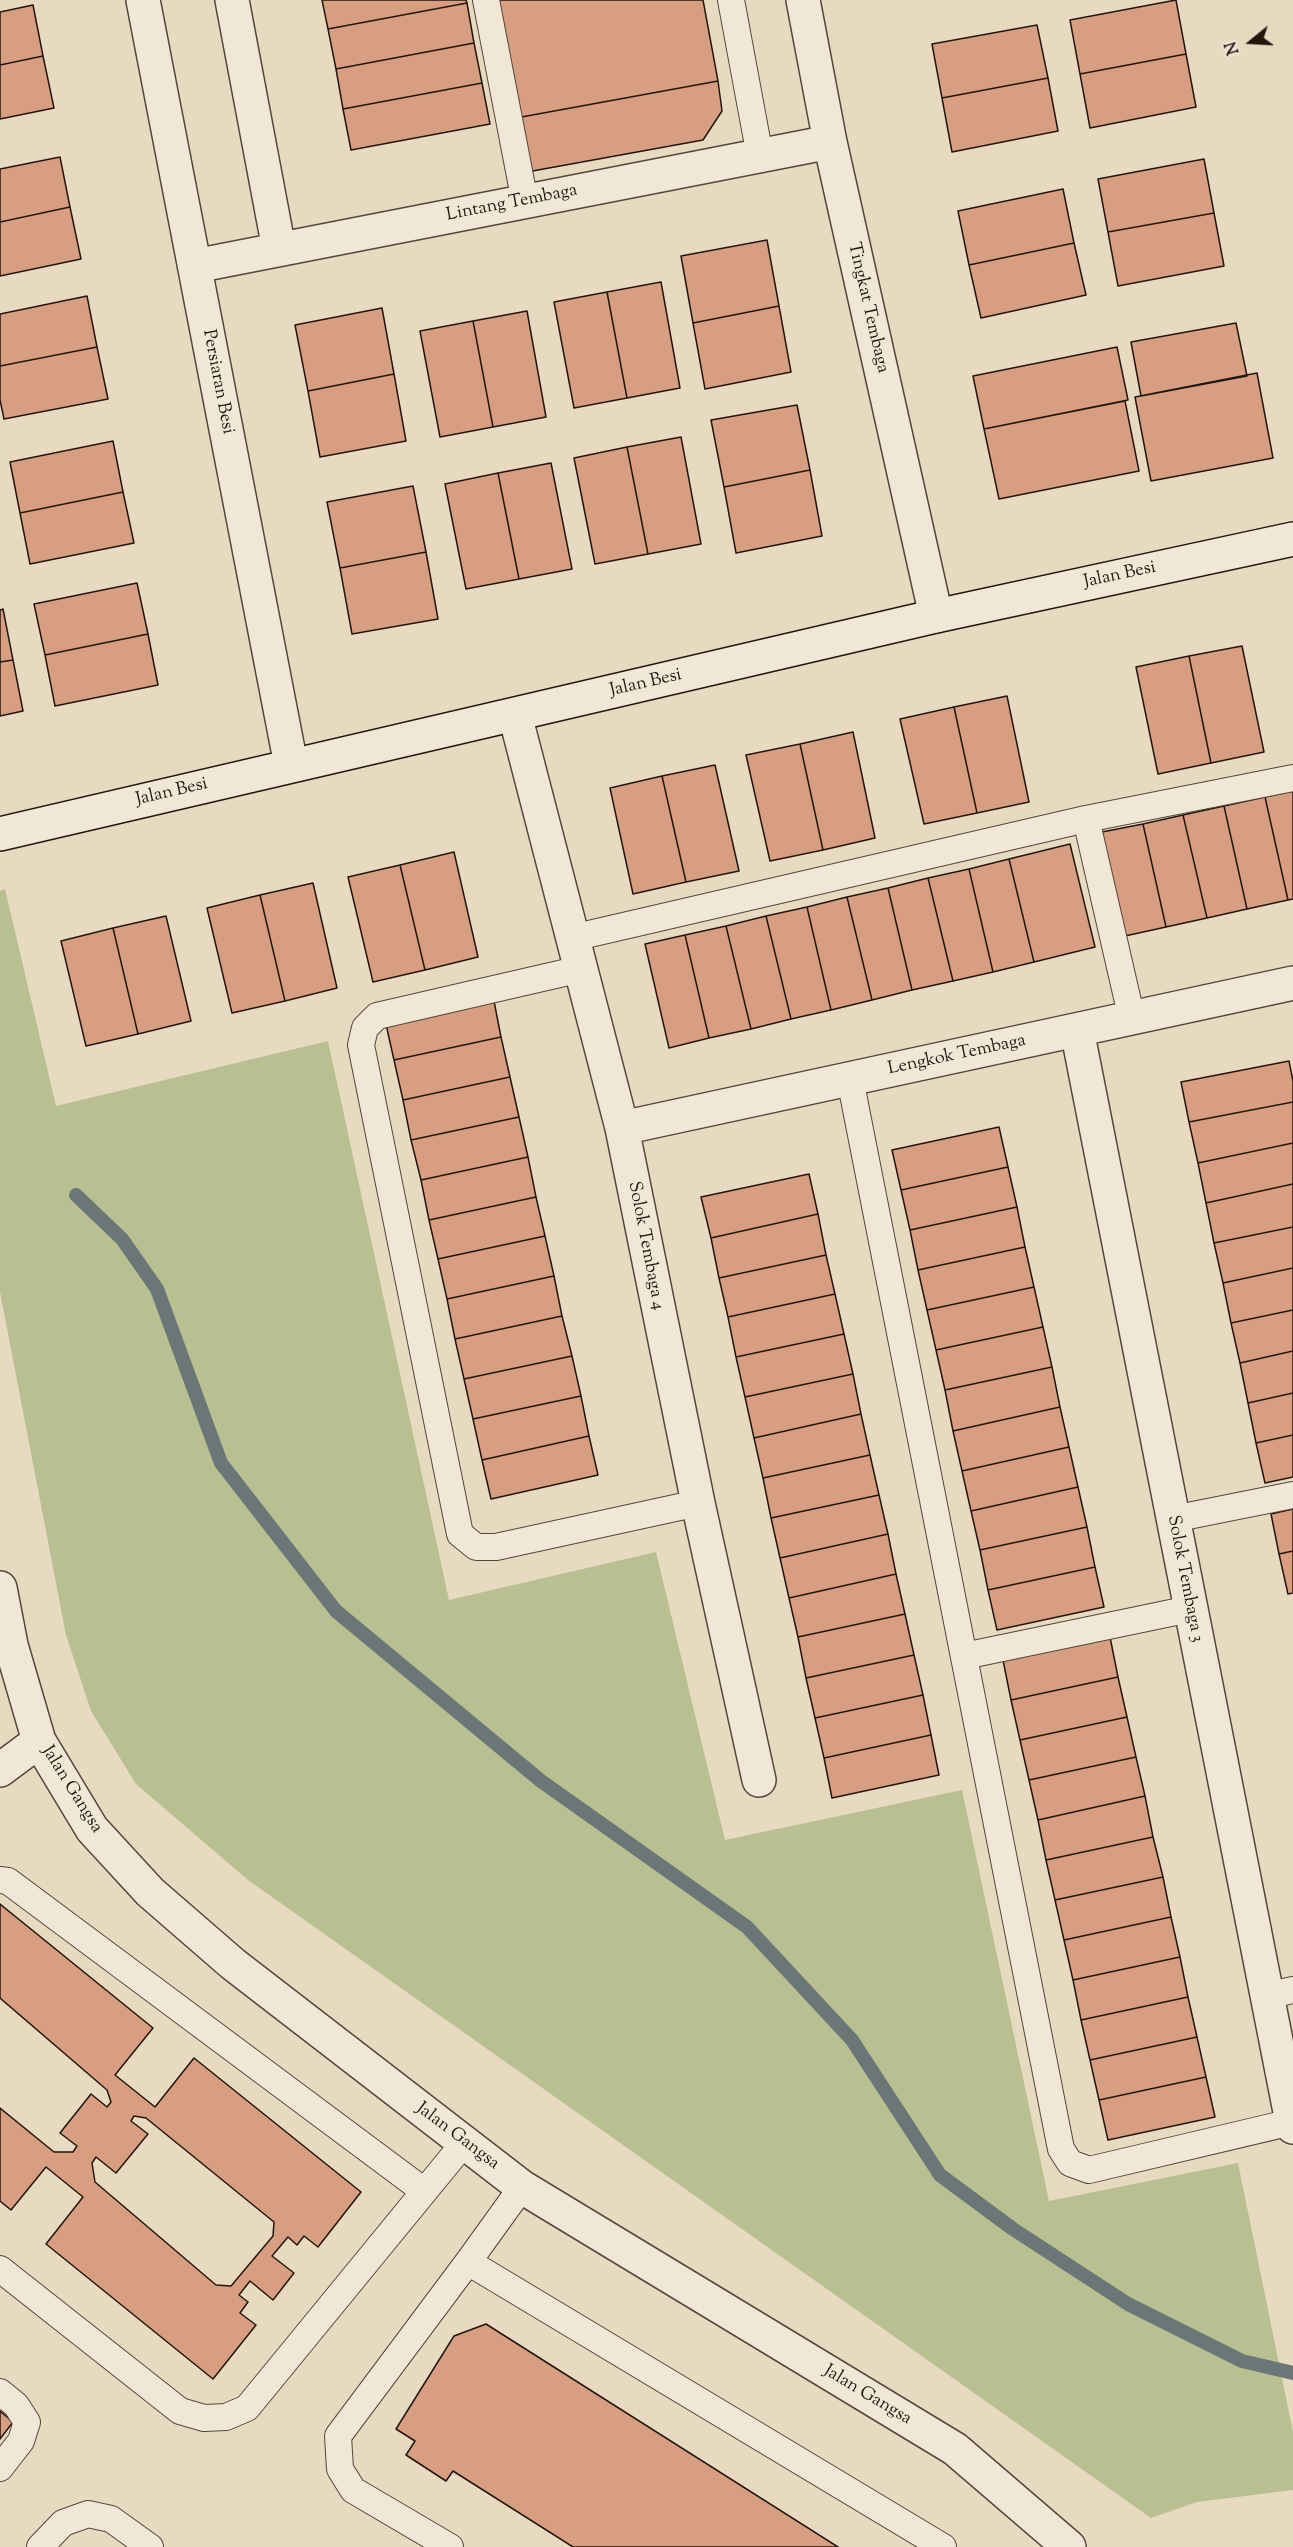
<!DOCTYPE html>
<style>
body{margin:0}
#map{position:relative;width:1293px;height:2547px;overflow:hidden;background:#e8dac0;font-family:"Sorts Mill Goudy",serif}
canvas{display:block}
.north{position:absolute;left:1221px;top:12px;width:60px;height:60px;-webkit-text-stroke:4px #f0e7d6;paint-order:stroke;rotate:252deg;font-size:16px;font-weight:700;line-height:24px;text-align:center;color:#23160e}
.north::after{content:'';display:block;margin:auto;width:21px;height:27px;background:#23160e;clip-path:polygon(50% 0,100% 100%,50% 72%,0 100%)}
</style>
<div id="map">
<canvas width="1293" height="2547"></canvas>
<div class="north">N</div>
</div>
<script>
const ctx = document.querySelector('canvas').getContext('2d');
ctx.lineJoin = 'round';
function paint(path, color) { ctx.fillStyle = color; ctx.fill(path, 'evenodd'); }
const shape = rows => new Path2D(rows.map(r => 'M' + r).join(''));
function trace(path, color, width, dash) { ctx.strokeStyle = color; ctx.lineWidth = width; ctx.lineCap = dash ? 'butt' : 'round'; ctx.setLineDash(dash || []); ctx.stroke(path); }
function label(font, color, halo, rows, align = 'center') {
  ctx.font = font + ' "Sorts Mill Goudy",serif'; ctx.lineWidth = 4.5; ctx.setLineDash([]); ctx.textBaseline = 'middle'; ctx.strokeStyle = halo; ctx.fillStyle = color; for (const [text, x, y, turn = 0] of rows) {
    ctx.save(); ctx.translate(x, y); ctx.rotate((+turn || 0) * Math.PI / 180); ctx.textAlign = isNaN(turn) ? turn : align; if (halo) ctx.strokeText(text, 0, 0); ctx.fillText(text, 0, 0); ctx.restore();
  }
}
paint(shape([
 [5,889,56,1106,328,1041,449,1600,656,1552,725,1840,962,1790,1049,2201,1238,2163,1293,2432,1293,2490,1197,2502,1151,2518,248,1880,136,1784,91,1711,66,1635,0,1292,0,891]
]), '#b8bf91');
trace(shape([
 [76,1195,122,1239,157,1289,221,1463,336,1611,541,1781,747,1927,852,2040,940,2175,1013,2229,1128,2304,1242,2361,1293,2373]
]), '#6a7776', 14);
const building = shape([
 [322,0,466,0,467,3,328,29,322,0],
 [495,0,703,0,718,81,516,118,495,0],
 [1176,0,1186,54,1080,74,1070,20,1176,0],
 [467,3,474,43,336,69,328,29,467,3],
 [33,5,43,56,0,65,0,12,33,5],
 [1037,25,1048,78,942,98,932,44,1037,25],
 [474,43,482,83,343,109,336,69,474,43],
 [1186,54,1196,107,1090,128,1080,74,1186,54],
 [43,56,54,108,0,119,0,65,43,56],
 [1048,78,1058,131,952,152,942,98,1048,78],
 [718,81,722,111,703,140,527,172,516,118,718,81],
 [482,83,490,124,351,150,343,109,482,83],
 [60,157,70,207,0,222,0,169,60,157],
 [1204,159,1214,213,1108,232,1098,179,1204,159],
 [1063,189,1074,243,969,265,958,211,1063,189],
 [70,207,81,259,0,276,0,222,70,207],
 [1214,213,1224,266,1118,286,1108,232,1214,213],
 [767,240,779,306,693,323,681,256,767,240],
 [1074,243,1086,295,981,318,969,265,1074,243],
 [661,282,680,388,627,398,607,292,661,282],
 [607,292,627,398,574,408,554,302,607,292],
 [87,296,97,347,0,366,0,314,87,296],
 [779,306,791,372,705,389,693,323,779,306],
 [382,308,394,374,308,391,295,325,382,308],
 [527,311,546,417,493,427,473,321,527,311],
 [473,321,493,427,440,437,420,331,473,321],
 [1236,323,1247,376,1141,396,1131,342,1236,323],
 [97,347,108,399,4,419,0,400,0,366,97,347],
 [1117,347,1128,400,984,429,973,376,1117,347],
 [1257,373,1273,458,1151,481,1135,397,1257,373],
 [394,374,406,441,320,457,308,391,394,374],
 [1125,401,1139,471,999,499,984,429,1125,401],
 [797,405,810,470,724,487,711,420,797,405],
 [681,437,701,544,648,554,627,447,681,437],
 [113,441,123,492,20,513,10,462,113,441],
 [627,447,648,554,595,564,574,458,627,447],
 [551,463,572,569,519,579,498,473,551,463],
 [810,470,822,536,736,553,724,487,810,470],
 [498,473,519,579,466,589,445,484,498,473],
 [413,486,426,552,340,568,327,502,413,486],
 [123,492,134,543,30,564,20,513,123,492],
 [426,552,438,619,352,634,340,568,426,552],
 [137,583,148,634,45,655,34,604,137,583],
 [3,609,13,660,0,662,0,610,3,609],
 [148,634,158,685,55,706,45,655,148,634],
 [1242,646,1264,752,1211,763,1189,656,1242,646],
 [1189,656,1211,763,1158,774,1136,667,1189,656],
 [13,660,23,711,0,716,0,662,13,660],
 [1007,696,1029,802,977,813,954,707,1007,696],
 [954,707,977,813,924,824,900,719,954,707],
 [853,732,875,838,823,850,800,744,853,732],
 [800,744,823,850,770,861,746,755,800,744],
 [715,765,739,871,686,882,662,776,715,765],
 [662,776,686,882,633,894,610,788,662,776],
 [1293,791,1293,899,1288,900,1265,797,1293,791],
 [1265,797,1288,900,1247,909,1224,806,1265,797],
 [1224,806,1247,909,1207,918,1183,815,1224,806],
 [1183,815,1207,918,1166,927,1143,824,1183,815],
 [1143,824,1166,927,1125,936,1102,832,1143,824],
 [1070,844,1095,947,1034,962,1009,859,1070,844],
 [454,852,478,957,425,970,400,865,454,852],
 [1009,859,1034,962,993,972,969,869,1009,859],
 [400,865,425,970,373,982,348,877,400,865],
 [969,869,993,972,953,981,928,878,969,869],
 [928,878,953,981,912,990,888,888,928,878],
 [313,883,337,988,285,1001,260,895,313,883],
 [888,888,912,990,872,1000,847,897,888,888],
 [260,895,285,1001,232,1013,207,908,260,895],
 [847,897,872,1000,831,1010,807,907,847,897],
 [807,907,831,1010,791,1019,766,916,807,907],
 [166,916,191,1021,138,1034,113,928,166,916],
 [766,916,791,1019,751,1029,726,926,766,916],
 [726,926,751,1029,709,1038,685,935,726,926],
 [113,928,138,1034,86,1046,61,941,113,928],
 [685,935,709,1038,669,1048,645,944,685,935],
 [493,996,501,1037,394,1060,385,1020,493,996],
 [501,1037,510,1077,403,1100,394,1060,501,1037],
 [1289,1061,1293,1081,1293,1102,1189,1122,1181,1082,1289,1061],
 [510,1077,519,1117,411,1140,403,1100,510,1077],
 [1293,1102,1293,1143,1198,1163,1189,1122,1293,1102],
 [519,1117,528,1157,421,1180,411,1140,519,1117],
 [999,1127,1008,1167,901,1190,892,1150,999,1127],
 [1293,1143,1293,1184,1206,1203,1198,1163,1293,1143],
 [528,1157,536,1197,429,1220,421,1180,528,1157],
 [1008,1167,1017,1207,910,1230,901,1190,1008,1167],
 [809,1174,818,1214,711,1238,701,1197,809,1174],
 [1293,1184,1293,1227,1214,1243,1206,1203,1293,1184],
 [536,1197,545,1236,438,1259,429,1220,536,1197],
 [1017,1207,1025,1247,918,1270,910,1230,1017,1207],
 [818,1214,826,1255,719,1278,711,1238,818,1214],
 [1293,1227,1293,1268,1223,1283,1214,1243,1293,1227],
 [545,1236,554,1276,447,1299,438,1259,545,1236],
 [1025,1247,1034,1287,927,1310,918,1270,1025,1247],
 [826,1255,835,1294,728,1317,719,1278,826,1255],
 [1293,1268,1293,1310,1231,1323,1223,1283,1293,1268],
 [554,1276,562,1316,455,1339,447,1299,554,1276],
 [1034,1287,1043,1327,936,1350,927,1310,1034,1287],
 [835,1294,844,1334,736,1357,728,1317,835,1294],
 [1293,1310,1293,1351,1240,1363,1231,1323,1293,1310],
 [562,1316,572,1356,464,1379,455,1339,562,1316],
 [1043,1327,1052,1367,945,1390,936,1350,1043,1327],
 [844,1334,853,1374,745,1397,736,1357,844,1334],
 [1293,1351,1293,1393,1248,1403,1240,1363,1293,1351],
 [572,1356,581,1396,473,1419,464,1379,572,1356],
 [1052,1367,1060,1407,953,1431,945,1390,1052,1367],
 [853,1374,861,1414,754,1438,745,1397,853,1374],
 [1293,1393,1293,1435,1256,1443,1248,1403,1293,1393],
 [581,1396,589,1436,482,1460,473,1419,581,1396],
 [1060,1407,1069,1447,962,1471,953,1431,1060,1407],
 [861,1414,870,1455,763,1478,754,1438,861,1414],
 [1293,1435,1293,1477,1265,1483,1256,1443,1293,1435],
 [589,1436,598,1475,491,1499,482,1460,589,1436],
 [1069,1447,1078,1487,971,1511,962,1471,1069,1447],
 [870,1455,879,1495,771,1518,763,1478,870,1455],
 [1078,1487,1087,1527,980,1550,971,1511,1078,1487],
 [879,1495,888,1534,780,1558,771,1518,879,1495],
 [1293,1509,1293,1551,1279,1554,1271,1514,1293,1509],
 [1087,1527,1095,1567,988,1590,980,1550,1087,1527],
 [888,1534,896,1574,789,1598,780,1558,888,1534],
 [1293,1551,1293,1593,1288,1594,1279,1554,1293,1551],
 [1095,1567,1104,1607,997,1630,988,1590,1095,1567],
 [896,1574,905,1614,798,1637,789,1598,896,1574],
 [905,1614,914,1655,806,1678,798,1637,905,1614],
 [1110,1637,1118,1677,1011,1700,1003,1660,1110,1637],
 [914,1655,923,1695,815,1718,806,1678,914,1655],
 [1118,1677,1127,1717,1020,1740,1011,1700,1118,1677],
 [923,1695,931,1735,824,1758,815,1718,923,1695],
 [1127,1717,1136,1757,1029,1780,1020,1740,1127,1717],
 [931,1735,939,1775,832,1798,824,1758,931,1735],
 [1136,1757,1145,1796,1038,1820,1029,1780,1136,1757],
 [1145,1796,1153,1837,1046,1860,1038,1820,1145,1796],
 [1153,1837,1163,1877,1055,1900,1046,1860,1153,1837],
 [1163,1877,1171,1917,1064,1940,1055,1900,1163,1877],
 [0,1904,153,2028,115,2075,155,2107,194,2058,361,2192,318,2247,304,2236,297,2245,288,2237,272,2256,294,2273,273,2300,250,2281,239,2295,248,2302,240,2313,256,2325,213,2379,46,2244,83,2197,46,2167,11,2210,0,2201,0,2108,54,2152,73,2152,77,2146,60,2133,91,2094,107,2107,111,2102,107,2090,0,1998,0,1904],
 [134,2116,146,2118,274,2222,273,2236,231,2286,216,2285,95,2182,92,2163,96,2157,116,2173,148,2134,131,2121,134,2116],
 [1171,1917,1180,1957,1073,1980,1064,1940,1171,1917],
 [1180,1957,1188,1997,1081,2020,1073,1980,1180,1957],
 [1188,1997,1197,2037,1090,2060,1081,2020,1188,1997],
 [1197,2037,1206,2077,1099,2100,1090,2060,1197,2037],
 [1206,2077,1215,2117,1108,2140,1099,2100,1206,2077],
 [486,2324,838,2547,573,2547,453,2471,446,2481,406,2455,415,2441,396,2429,454,2336,486,2324],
 [0,2411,13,2422,0,2439,0,2411]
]);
paint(building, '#d89e81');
trace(building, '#23160e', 1.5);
const lane = shape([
 [486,0,525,202],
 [731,0,760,156],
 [1086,819,1132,1019],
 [572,938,1086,819,1293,778],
 [581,969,377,1016,365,1028,361,1045,460,1534,476,1547,496,1547,698,1503],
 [850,1079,1061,2149,1070,2163,1089,2170,1292,2122],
 [1173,1519,1293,1495],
 [964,1656,1190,1609],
 [0,1880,8,1881,424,2191],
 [1266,1996,1293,1990],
 [468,2262,522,2187],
 [0,2269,180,2411,204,2418,226,2417,247,2408,464,2143],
 [0,2392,16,2405,27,2422,21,2441,0,2468],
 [40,2547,63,2523,88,2514,111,2519,150,2547],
 [450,2547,353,2490,340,2469,338,2436,468,2262,943,2547]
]);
const street = shape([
 [143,0,291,765],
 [232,0,279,249],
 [803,0,830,142,936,616],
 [195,266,830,142],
 [515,715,622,1128,698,1503,759,1780],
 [1077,1030,1293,2127],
 [622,1128,1293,983],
 [0,1588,11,1645,39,1741,92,1829,150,1892,233,1964,522,2187,955,2449,1069,2547],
 [0,1770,39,1741]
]);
const secondary = shape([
 [0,834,936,616,1293,539]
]);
trace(lane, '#54473a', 28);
trace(street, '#54473a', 36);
trace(secondary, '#23160e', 36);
trace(lane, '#f0e7d6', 26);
trace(street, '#f0e7d6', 33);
trace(secondary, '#f0e7d6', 33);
label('18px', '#23160e', '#f0e7d6', [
 ["Lintang Tembaga",512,204,-11],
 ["Tingkat Tembaga",867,308,77],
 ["Persiaran Besi",217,382,79],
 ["Jalan Besi",1120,576,-12],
 ["Jalan Besi",646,684,-13],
 ["Jalan Besi",172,793,-13],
 ["Lengkok Tembaga",957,1056,-12],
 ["Solok Tembaga 4",645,1246,79],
 ["Solok Tembaga 3",1184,1579,79],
 ["Jalan Gangsa",71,1790,58],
 ["Jalan Gangsa",457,2137,37],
 ["Jalan Gangsa",867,2396,31]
]);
</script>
